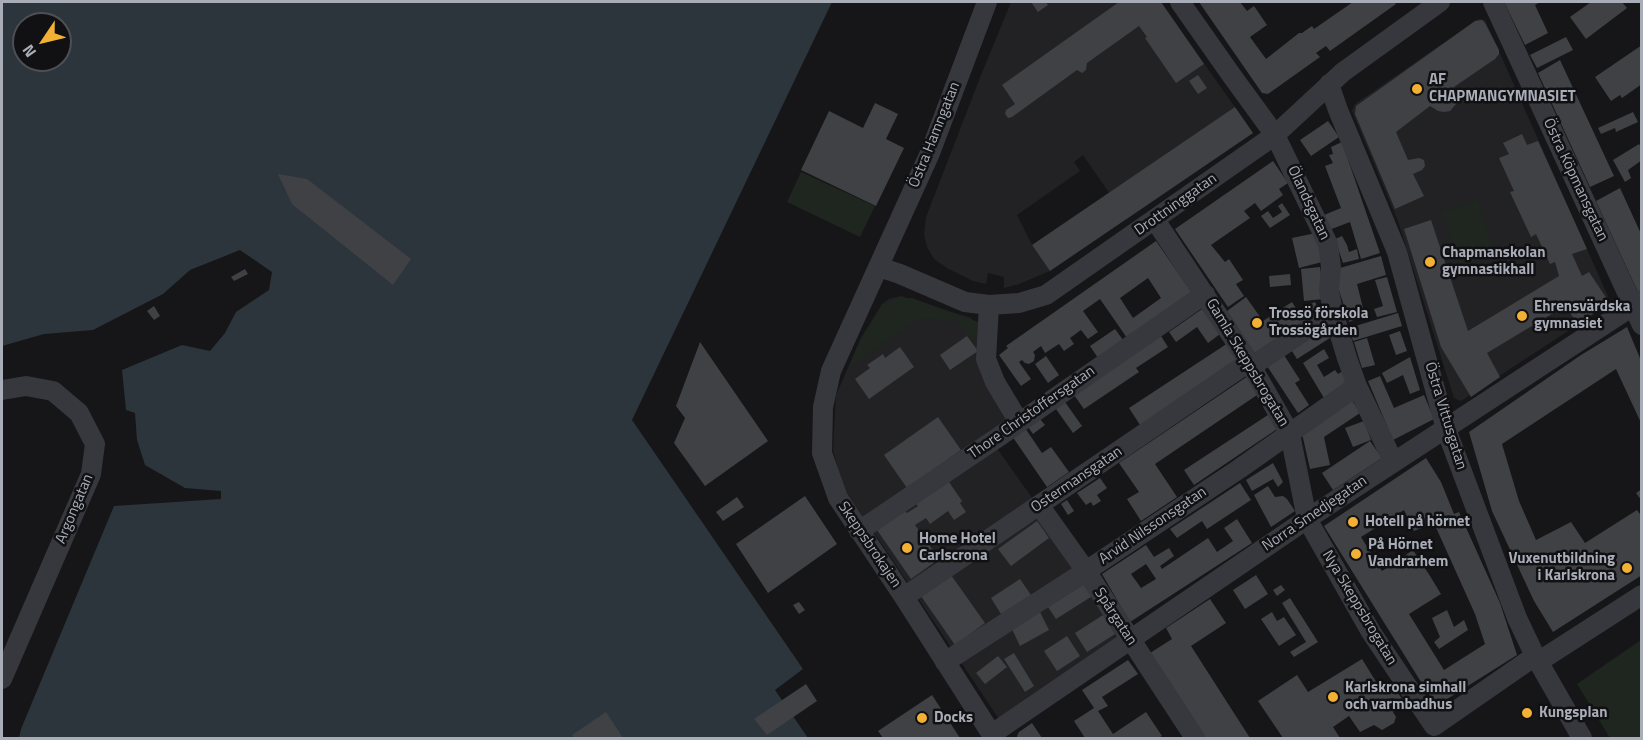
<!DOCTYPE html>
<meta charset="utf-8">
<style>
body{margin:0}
#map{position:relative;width:1643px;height:740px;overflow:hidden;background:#161618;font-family:"Titillium Web",sans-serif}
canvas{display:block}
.frame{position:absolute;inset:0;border:3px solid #a8adb8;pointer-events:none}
.north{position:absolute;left:12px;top:12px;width:60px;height:60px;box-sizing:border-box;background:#111113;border:2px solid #4d4f55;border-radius:50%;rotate:235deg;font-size:16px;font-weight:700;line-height:24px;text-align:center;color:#a8adb8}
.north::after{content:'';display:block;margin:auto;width:21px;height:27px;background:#f2b134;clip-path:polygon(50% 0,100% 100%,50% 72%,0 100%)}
</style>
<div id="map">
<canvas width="1643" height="740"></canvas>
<div class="frame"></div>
<div class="north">N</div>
</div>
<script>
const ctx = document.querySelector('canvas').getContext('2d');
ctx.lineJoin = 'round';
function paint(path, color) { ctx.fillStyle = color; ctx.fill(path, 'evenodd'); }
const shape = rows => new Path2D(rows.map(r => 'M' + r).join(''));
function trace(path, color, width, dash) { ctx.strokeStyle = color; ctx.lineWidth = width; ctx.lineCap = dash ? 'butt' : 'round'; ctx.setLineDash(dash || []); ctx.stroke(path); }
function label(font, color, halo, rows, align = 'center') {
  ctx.font = font + ' "Titillium Web",sans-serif'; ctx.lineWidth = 5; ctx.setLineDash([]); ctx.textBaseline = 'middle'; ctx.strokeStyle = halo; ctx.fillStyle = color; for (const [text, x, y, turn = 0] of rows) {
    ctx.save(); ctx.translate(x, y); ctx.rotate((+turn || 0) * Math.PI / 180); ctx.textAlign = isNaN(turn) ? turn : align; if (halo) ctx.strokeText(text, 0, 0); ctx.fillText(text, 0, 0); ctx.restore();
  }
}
paint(shape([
 [1011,2,1161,2,1253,133,1127,219,1083,155,1074,162,1080,171,1017,215,1032,245,1050,271,1019,284,1004,288,1004,277,988,273,986,284,973,281,947,268,934,259,927,247,924,235,926,217,981,75],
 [1478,19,1485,20,1611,303,1461,401,1454,398,1398,221,1352,111,1355,104],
 [901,296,971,318,976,325,1011,418,864,519,844,490,833,450,836,395,861,338,882,304,889,299],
 [996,447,1128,633,999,719,873,531]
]), '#222225');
paint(shape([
 [801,172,875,206,860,237,787,202],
 [1477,200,1496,254,1461,266,1442,212],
 [899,298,912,298,981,323,985,328,972,341,957,321,920,318,848,368,861,338,882,307,889,301],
 [1641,640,1641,738,1610,738,1577,684]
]), '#1e261f');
paint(shape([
 [2,2,832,2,632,420,803,669,775,690,808,738,19,738,21,729,114,506,221,499,221,491,185,488,145,465,137,440,135,413,126,410,122,370,182,345,210,351,225,333,236,312,269,290,272,272,240,250,190,270,163,294,93,330,44,334,2,346],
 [24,24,60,24,60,60,24,60]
]), '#2c353c');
paint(shape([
 [1031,2,1046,2,1048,5,1038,12],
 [1119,2,1161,2,1204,64,1176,83,1145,38,1147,37,1139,26,1087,63,1086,70,1082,73,1077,70,1012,117,1008,118,1005,114,1006,110,1015,104,1002,85],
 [1199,2,1240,2,1247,11,1254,6,1267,25,1250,37,1266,59,1299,33,1302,33,1312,26,1314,29,1353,2,1394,2,1396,4,1330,51,1326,46,1316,53,1320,57,1268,94,1262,93],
 [1504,2,1540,2,1535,5,1548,33,1525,45],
 [1591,2,1622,2,1627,8,1586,39,1570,17],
 [1482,20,1485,23,1499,50,1499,54,1495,59,1454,87,1458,96,1457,103,1450,111,1444,112,1438,111,1430,106,1396,132,1408,160,1419,158,1424,160,1425,166,1422,170,1413,174,1424,196,1395,209,1355,114,1356,106,1475,21],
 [1566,37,1573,50,1537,68,1530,55],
 [1642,45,1642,84,1622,98,1620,95,1611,101,1595,77],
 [1560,60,1614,176,1590,187,1538,73],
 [1198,75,1207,88,1198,94,1189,81],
 [875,103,898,114,886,139,904,148,876,206,801,170,829,111,863,128],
 [1235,107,1253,133,1050,271,1032,245],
 [1633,112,1638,122,1616,132,1615,128,1601,134,1598,128],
 [1328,121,1339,137,1311,156,1300,140],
 [1522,134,1527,145,1538,141,1587,249,1572,254,1582,276,1589,272,1609,302,1578,324,1565,306,1487,353,1500,377,1471,397,1441,347,1404,229,1431,220,1468,331,1559,276,1555,262,1550,264,1536,234,1531,237,1510,192,1514,191,1499,158,1509,154,1503,143],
 [1342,142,1380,253,1361,259,1350,222,1329,230,1324,215,1341,208,1325,166,1333,163,1329,155,1333,154,1331,147],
 [1639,144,1642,148,1642,160,1628,170,1631,178,1625,182,1613,160],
 [1273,161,1288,183,1279,189,1283,195,1261,211,1255,203,1244,211,1250,218,1211,245,1225,262,1229,259,1243,280,1236,284,1244,296,1228,307,1175,229],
 [278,174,307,179,411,259,393,285,292,204],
 [1620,188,1642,236,1642,290,1638,292,1596,201],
 [1282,203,1290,215,1270,228,1261,216,1268,211,1273,218,1282,212,1278,206],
 [1316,233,1322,262,1299,268,1292,238],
 [1342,236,1347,245,1349,252,1357,249,1359,259,1343,263,1335,239],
 [1156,241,1192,293,1127,338,1100,299,1083,311,1098,332,1088,339,1081,330,1070,338,1074,344,1064,351,1059,344,1045,353,1041,346,1033,352,1035,355,1034,361,1029,364,1025,363,1022,360,1019,362,1031,379,1021,386,999,355,1008,348,1006,346],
 [1148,278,1161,298,1133,318,1120,298],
 [1381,256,1386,275,1357,284,1365,316,1349,322,1338,287,1340,268],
 [1320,267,1324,299,1304,301,1301,269],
 [245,269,248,274,234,281,231,277],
 [1290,274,1291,285,1270,287,1269,276],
 [1387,277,1397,312,1377,317,1374,309,1383,306,1375,280],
 [1246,297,1263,321,1292,302,1305,323,1255,354,1227,311],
 [1315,302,1319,310,1307,316,1303,307],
 [154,306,160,316,154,320,147,311],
 [1202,309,1220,334,1208,343,1197,327,1176,342,1169,332],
 [1398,313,1402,326,1353,341,1349,328],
 [1326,325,1333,336,1297,359,1290,348],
 [1627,327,1642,363,1642,425,1616,369,1502,444,1519,501,1536,540,1571,522,1585,543,1637,510,1642,517,1642,575,1553,632,1534,601,1492,511,1469,432,1581,355],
 [1115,329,1123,340,1098,358,1090,346],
 [1400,331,1407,351,1396,355,1389,335],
 [967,336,978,351,950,370,940,355],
 [1161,336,1168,347,1136,368,1139,372,1084,409,1074,395],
 [1367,338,1375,365,1362,368,1354,342],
 [700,342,768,441,705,486,674,443,685,418,676,406],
 [1228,343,1239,359,1140,425,1129,408],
 [900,347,914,367,869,399,855,379,870,368,867,365,883,354,885,358],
 [1324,349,1329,358,1317,365,1324,377,1335,370,1338,374,1343,371,1348,382,1324,398,1303,363],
 [1282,352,1300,380,1295,383,1309,405,1298,413,1265,363],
 [1046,356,1059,375,1048,383,1035,364],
 [1410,357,1420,390,1410,394,1403,375,1387,383,1382,373],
 [1251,374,1263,391,1155,464,1177,497,1141,521,1127,499,1139,492,1119,463],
 [1380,376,1394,408,1424,395,1434,419,1393,440,1368,381],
 [1350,397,1360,413,1324,437,1330,465,1310,469,1301,429],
 [1065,402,1082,426,1073,433,1056,409],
 [1274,411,1283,425,1194,485,1184,470],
 [938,417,961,450,907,488,884,455],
 [1040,419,1045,425,1033,434,1028,427],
 [1364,421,1371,440,1353,447,1345,428],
 [1025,428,1042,453,1051,447,1069,472,1047,487,1012,436],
 [1370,441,1382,458,1333,490,1322,473],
 [1426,458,1441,482,1454,514,1459,512,1500,603,1517,655,1436,706,1324,526],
 [1404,510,1414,531,1434,523,1475,614,1485,644,1444,670,1409,614,1441,594,1430,576,1413,550,1382,571,1361,537],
 [1273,463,1283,482,1278,487,1273,479,1252,491,1246,480],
 [1100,478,1107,488,1097,495,1101,501,1093,506,1091,502,1086,505,1077,493],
 [949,482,962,501,960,503,966,512,954,520,948,511,930,524,926,518,915,525,939,559,911,579,877,530,905,510,907,513,918,506,916,504],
 [1240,483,1251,500,1207,529,1202,521,1177,538,1170,529],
 [1268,486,1275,497,1283,496,1287,499,1295,511,1271,527,1254,495],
 [1642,489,1642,501,1636,493],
 [805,496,837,544,768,593,736,544],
 [737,497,744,507,723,521,716,512],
 [1067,500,1074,511,1068,515,1061,504],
 [1237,519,1252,543,1130,622,1102,574,1146,545,1154,557,1169,548,1174,556,1160,566,1162,569,1208,538,1217,552,1233,541,1224,528],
 [1146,564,1156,579,1141,588,1131,574],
 [1037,521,1049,538,1011,566,998,549],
 [951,575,985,623,955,645,921,596],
 [1256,575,1268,594,1245,609,1233,590],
 [1020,579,1031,595,1001,614,991,598],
 [1086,583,1094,595,1056,619,1048,607],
 [1281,585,1285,590,1277,596,1273,590],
 [1290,598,1318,642,1294,657,1290,652,1306,642,1282,603],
 [1210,599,1226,623,1191,646,1250,738,1205,738,1150,653,1172,639,1166,628],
 [799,602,805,610,799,614,793,605],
 [1447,610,1454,627,1464,620,1468,630,1439,649,1434,642,1440,637,1432,618],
 [1040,612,1049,630,1020,646,1011,627],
 [1272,612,1277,621,1284,617,1296,635,1279,646,1261,619],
 [1103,615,1115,634,1087,652,1075,633],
 [1067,636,1080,656,1057,671,1044,651],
 [1014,653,1034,686,1025,692,1004,659],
 [998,656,1007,667,985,684,976,673],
 [1362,659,1383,693,1394,687,1406,705,1393,712,1396,717,1394,723,1382,730,1374,725,1360,732,1349,716,1333,727,1340,738,1283,738,1258,701,1297,675,1308,692],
 [1128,660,1138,674,1102,697,1108,706,1098,711,1113,734,1146,712,1162,736,1158,738,1085,738,1074,721,1094,708,1082,690],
 [806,684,817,701,767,735,754,719],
 [932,695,960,738,883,738,878,731],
 [606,712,623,738,575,738,572,735],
 [1032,723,1042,738,1018,738,1017,736,1019,732]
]), '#404145');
trace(shape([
 [987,2,930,153,831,371,823,407,822,453,838,498,904,597,994,738],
 [1180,2,1232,76,1275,135,1328,244,1331,267,1329,290,1333,312,1347,358,1357,386,1393,461],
 [1493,2,1642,325],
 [1329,84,1338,110,1397,252,1446,429,1517,618,1535,656,1582,738],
 [1155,220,1249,362,1290,434,1307,519,1371,632,1434,726,1535,656],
 [879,267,900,274,965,302,989,305,1019,303,1046,295,1275,135,1343,72,1440,2],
 [989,305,986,359,995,382,1019,422],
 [1252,366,1333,312],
 [2,390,26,386,53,391,79,413,95,444,91,474,2,679],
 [1039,505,1086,571,1195,738],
 [859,531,997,438,1205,294],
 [904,597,1249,362],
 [945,662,1086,571,1239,469,1357,386],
 [1538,662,1642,595],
 [992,734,1307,519,1642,300]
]), '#37383d', 20);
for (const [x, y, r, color] of [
 [1417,89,6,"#f2b134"],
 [1430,262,6,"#f2b134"],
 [1522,316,6,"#f2b134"],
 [1257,323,6,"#f2b134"],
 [1353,522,6,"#f2b134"],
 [907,548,6,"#f2b134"],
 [1356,554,6,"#f2b134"],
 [1627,568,6,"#f2b134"],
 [1333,697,6,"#f2b134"],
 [1527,713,6,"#f2b134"],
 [922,718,6,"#f2b134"]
]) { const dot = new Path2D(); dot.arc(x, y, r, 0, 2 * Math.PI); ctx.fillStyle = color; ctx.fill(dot); trace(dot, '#111113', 2); }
label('bold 15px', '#a8adb8', '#111113', [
 ["AF",1429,80],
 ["CHAPMANGYMNASIET",1429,97],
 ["Chapmanskolan",1442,253],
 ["gymnastikhall",1442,270],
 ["Ehrensvärdska",1534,307],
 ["gymnasiet",1534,324],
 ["Trossö förskola",1269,314],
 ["Trossögården",1269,331],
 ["Hotell på hörnet",1365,522],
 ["Home Hotel",919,539],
 ["Carlscrona",919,556],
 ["På Hörnet",1368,545],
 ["Vandrarhem",1368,562],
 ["Vuxenutbildning",1615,559,"right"],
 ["i Karlskrona",1615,576,"right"],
 ["Karlskrona simhall",1345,688],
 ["och varmbadhus",1345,705],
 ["Kungsplan",1539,713],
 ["Docks",934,718]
], 'left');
label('15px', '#a8adb8', '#111113', [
 ["Östra Hamngatan",935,135,-68],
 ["Östra Köpmansgatan",1575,180,65],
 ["Ölandsgatan",1308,203,65],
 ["Drottninggatan",1176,205,-35],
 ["Gamla Skeppsbrogatan",1247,363,59],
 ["Thore Christoffersgatan",1032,413,-35],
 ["Östra Vittusgatan",1445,416,73],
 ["Ostermansgatan",1077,480,-34],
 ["Argongatan",75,509,-67],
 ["Norra Smedjegatan",1315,514,-34],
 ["Arvid Nilssonsgatan",1153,526,-34],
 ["Skeppsbrokajen",869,545,56],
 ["Nya Skeppsbrogatan",1359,608,59],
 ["Spårgatan",1115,617,57]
]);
</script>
